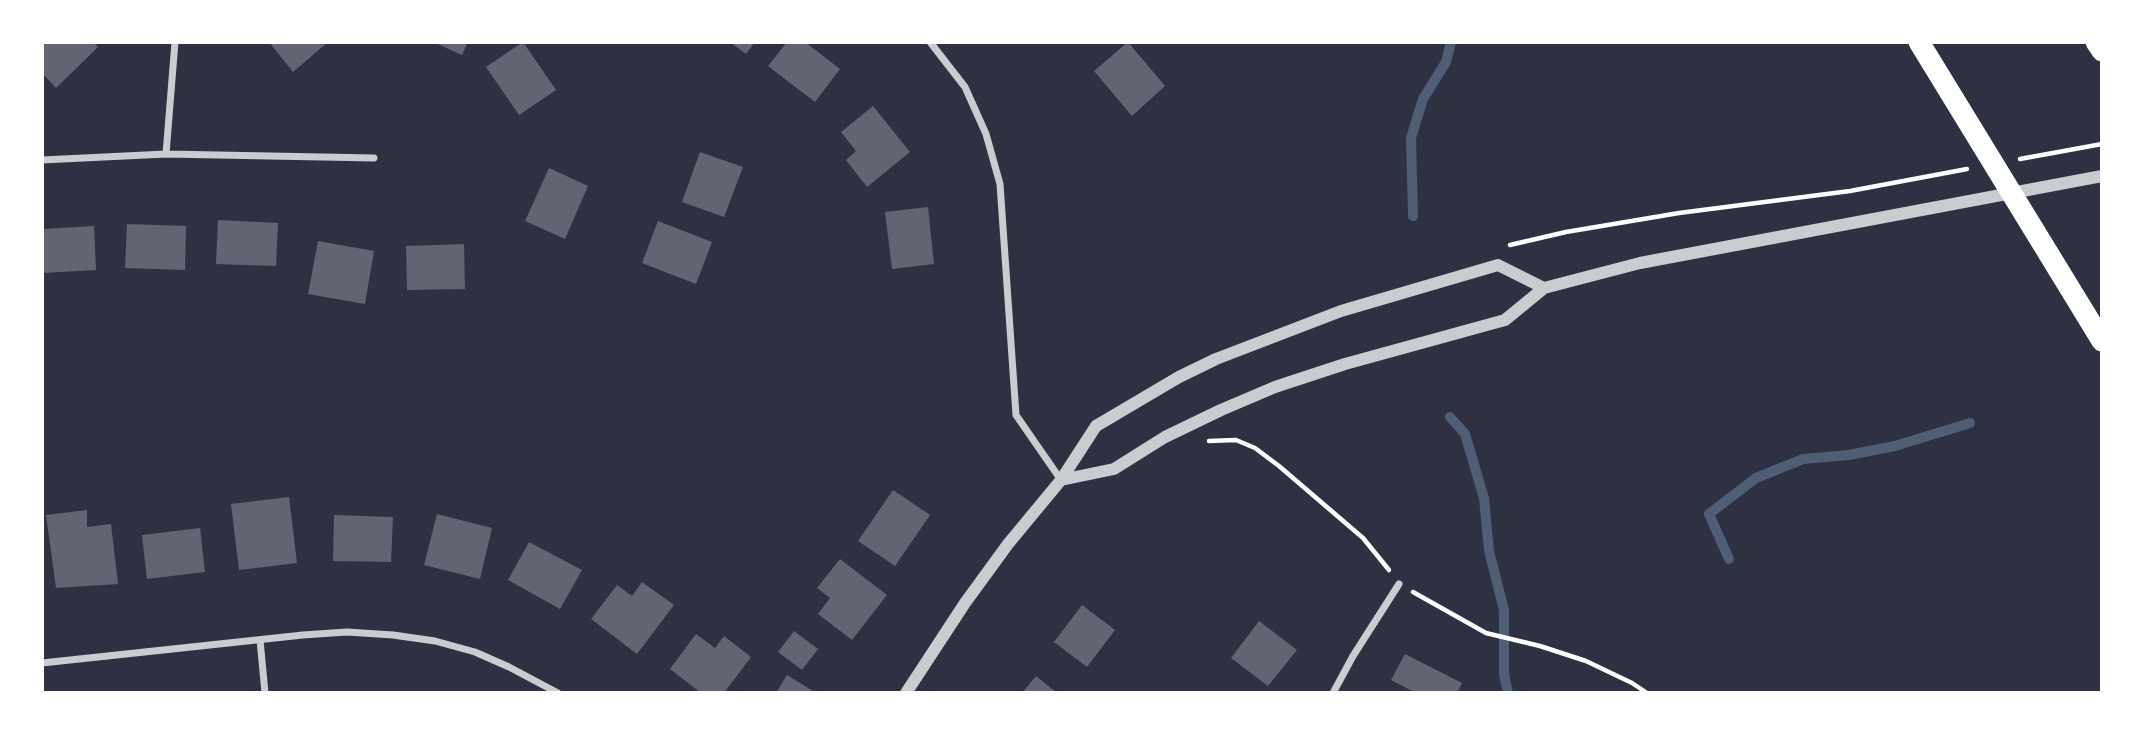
<!DOCTYPE html>
<style>
body{margin:0}
#map{position:relative;width:2144px;height:735px;overflow:hidden;background:#2d3142;font-family:Poppins,sans-serif}
canvas{display:block}
.frame{position:absolute;inset:0;border:44px solid #fff;pointer-events:none}
</style>
<div id="map">
<canvas width="2144" height="735"></canvas>
<div class="frame"></div>
</div>
<script>
const c = document.querySelector('canvas').getContext('2d');
c.lineJoin = 'round';
const shape = rows => new Path2D(rows.map(r => 'M' + r).join(''));
function stroke(path, color, width, dash) { c.strokeStyle = color; c.lineWidth = width; c.lineCap = dash ? 'butt' : 'round'; c.setLineDash(dash || []); c.stroke(path); }
function fill(path, color) { c.fillStyle = color; c.fill(path, 'evenodd'); }
stroke(shape([
 [1413,216,1411,138,1423,99,1446,62,1451,42],
 [1450,417,1465,434,1484,498,1489,551,1504,610,1504,674,1508,693],
 [1729,559,1709,514,1756,478,1803,459,1849,455,1895,446,1970,423]
]), '#4f5d75', 10);
fill(shape([
 [42,42,93,42,98,47,56,88,42,73],
 [269,42,326,42,327,43,293,72],
 [433,42,468,42,462,55],
 [523,42,556,90,519,115,486,67],
 [730,42,755,42,746,54],
 [787,42,805,42,840,69,815,102,768,66],
 [1128,42,1165,86,1132,116,1094,71],
 [873,106,910,152,867,187,846,160,856,151,841,132],
 [700,152,743,167,724,217,682,202],
 [549,168,588,186,565,239,525,221],
 [928,207,934,264,892,269,885,212],
 [218,220,278,223,276,266,216,264],
 [658,221,712,242,696,284,642,263],
 [127,224,186,226,185,270,125,268],
 [94,226,96,270,42,273,42,229],
 [318,241,374,251,365,304,308,294],
 [464,244,465,289,407,290,406,246],
 [893,490,930,515,895,566,858,541],
 [289,497,297,563,239,570,231,504],
 [87,510,87,527,111,524,118,584,56,588,46,515],
 [437,514,492,528,480,579,424,565],
 [334,515,393,517,391,562,333,561],
 [200,528,205,572,147,579,142,535],
 [529,542,582,570,560,609,508,580],
 [840,559,887,595,852,640,818,614,830,598,817,588],
 [642,582,674,605,637,654,591,619,617,585,632,596],
 [1082,605,1115,630,1087,667,1054,642],
 [1259,621,1297,650,1268,686,1231,658],
 [794,631,818,649,802,670,778,652],
 [696,634,715,648,724,636,751,657,724,693,701,693,670,669],
 [1405,654,1462,683,1457,693,1416,693,1391,680],
 [787,675,816,693,776,693],
 [1036,676,1057,693,1022,693]
]), '#626471');
stroke(shape([
 [2020,159,2102,144],
 [1510,245,1566,232,1679,213,1850,191,1967,169],
 [1209,441,1236,440,1255,448,1279,466,1363,538,1389,570],
 [1413,592,1486,633,1540,646,1586,661,1632,683,1647,693]
]), '#fff', 4.5);
stroke(shape([
 [930,42,965,87,986,134,1000,184,1016,415,1061,480],
 [166,154,175,42],
 [42,160,166,154,374,158],
 [260,640,265,693],
 [42,663,303,635,347,632,393,635,435,641,475,652,509,667,558,693],
 [1333,693,1353,656,1399,584]
]), '#caccd0', 7);
stroke(shape([
 [1061,480,1114,469,1165,437,1221,410,1275,387,1345,364,1505,320,1544,288,1640,263,2102,176],
 [906,693,965,603,1008,544,1061,480,1096,426,1179,377,1216,359,1341,311,1498,265,1544,288]
]), '#caccd0', 12);
stroke(shape([
 [1919,42,2102,341],
 [2096,42,2102,51]
]), '#fff', 21);
</script>
